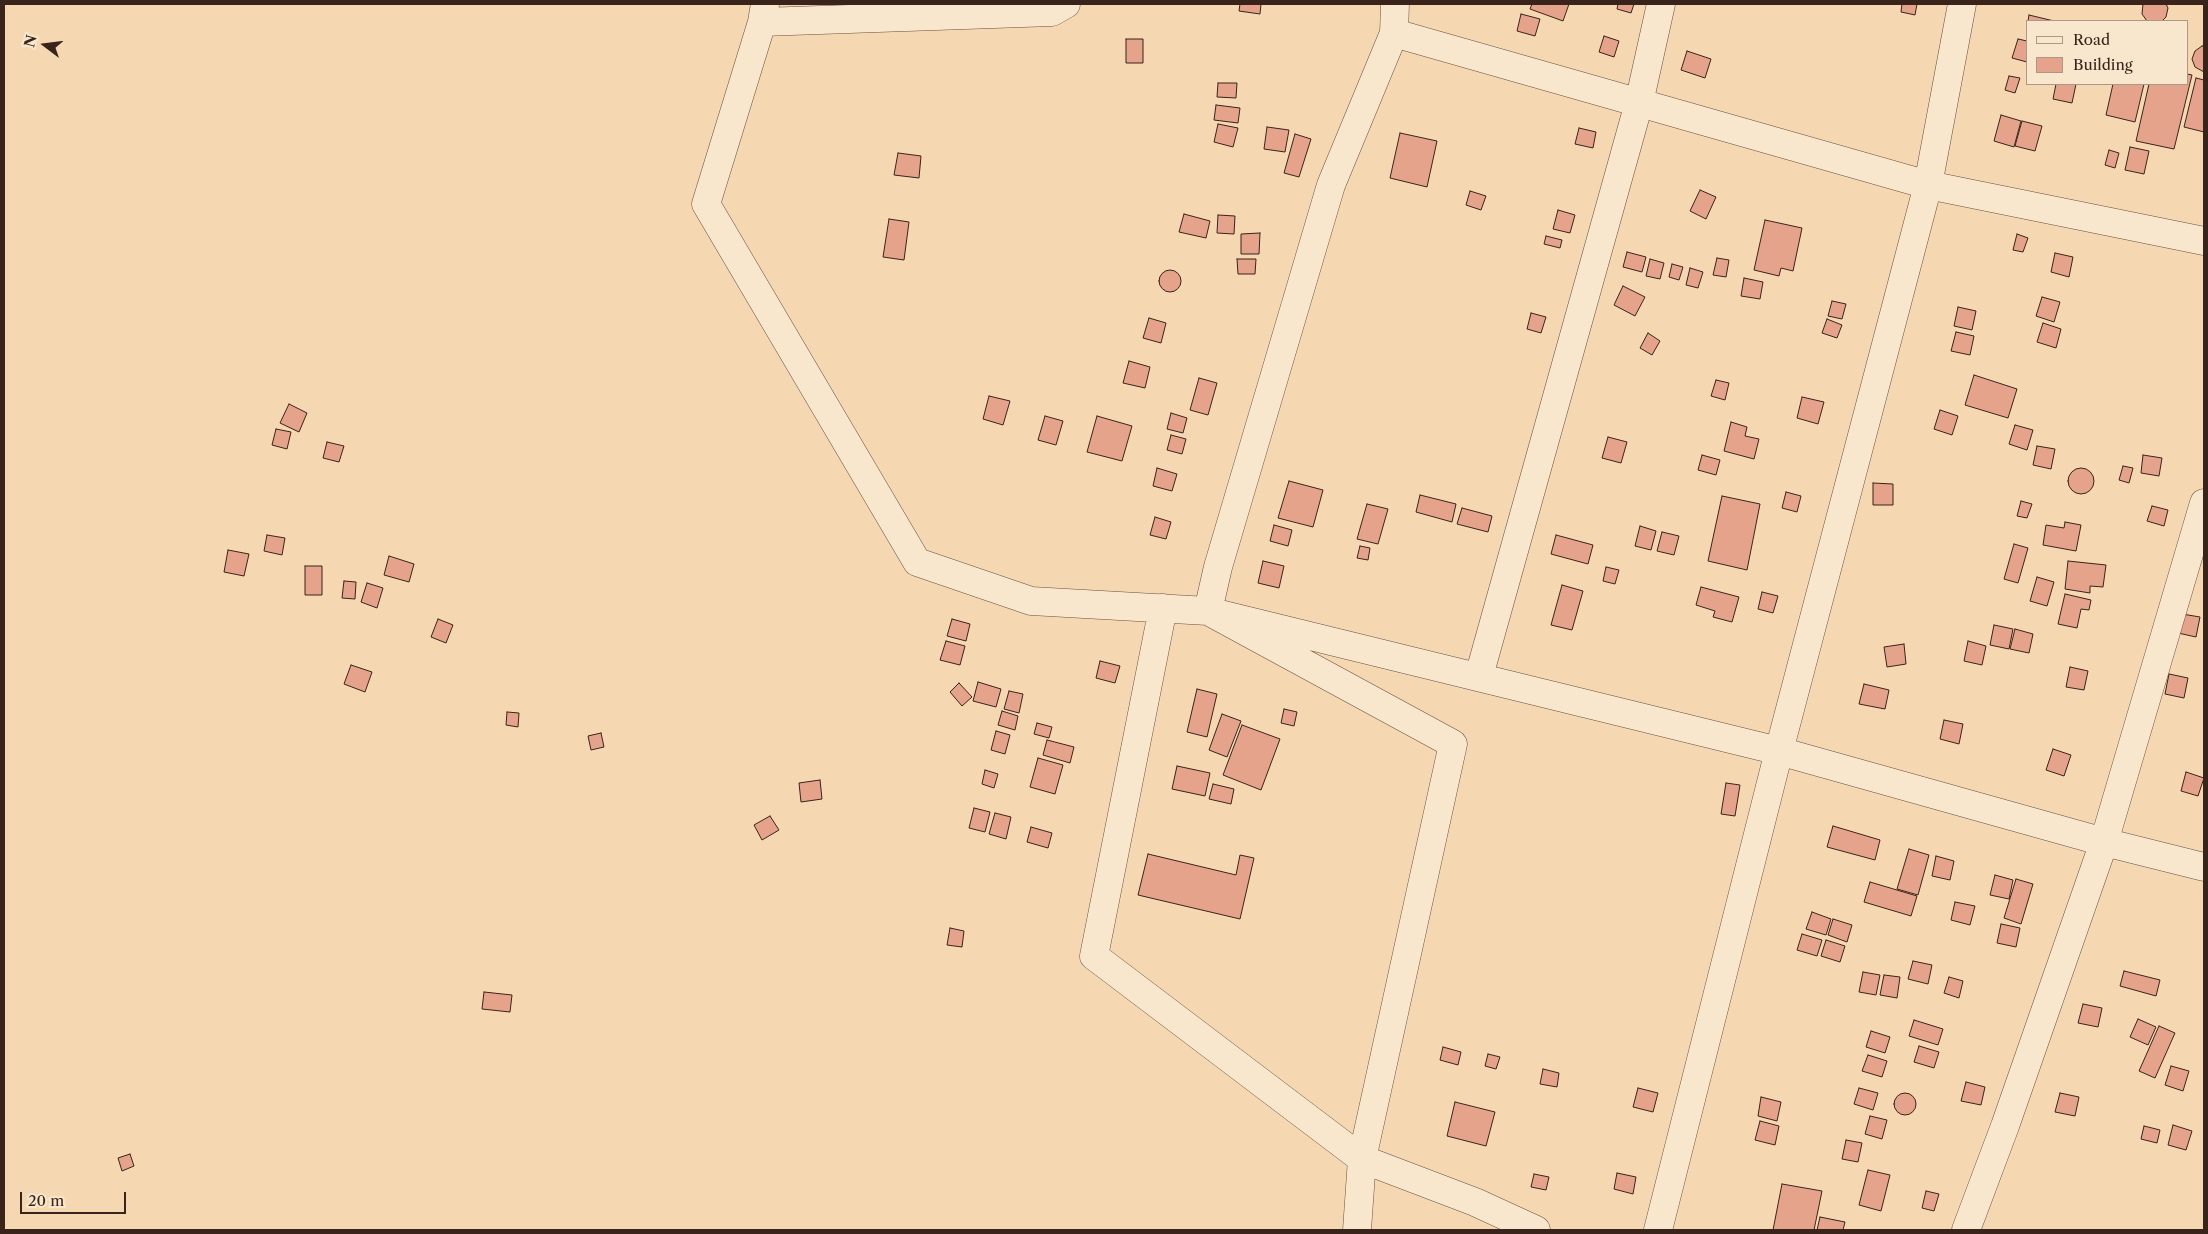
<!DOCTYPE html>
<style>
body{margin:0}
#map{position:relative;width:2208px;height:1234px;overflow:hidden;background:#f5d8b2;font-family:"Libre Caslon Text",serif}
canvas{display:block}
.frame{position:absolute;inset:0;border:5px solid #39231b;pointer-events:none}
.legend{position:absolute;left:2026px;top:20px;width:162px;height:65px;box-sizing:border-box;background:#f8e6cd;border:1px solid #ac9886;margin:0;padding:6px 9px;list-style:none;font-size:15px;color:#39231b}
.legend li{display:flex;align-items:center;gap:10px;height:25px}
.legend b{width:25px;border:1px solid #ac9886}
.north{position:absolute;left:20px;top:20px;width:50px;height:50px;-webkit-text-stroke:4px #f8e6cd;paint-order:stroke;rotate:285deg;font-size:14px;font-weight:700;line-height:20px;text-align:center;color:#39231b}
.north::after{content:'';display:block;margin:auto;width:18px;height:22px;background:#39231b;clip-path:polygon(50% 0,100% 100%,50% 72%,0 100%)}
.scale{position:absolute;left:20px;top:1192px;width:106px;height:22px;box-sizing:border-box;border:2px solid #39231b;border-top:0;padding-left:6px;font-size:15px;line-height:18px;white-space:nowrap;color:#39231b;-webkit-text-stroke:4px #f8e6cd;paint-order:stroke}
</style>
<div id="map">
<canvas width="2208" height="1234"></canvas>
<div class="frame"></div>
<ul class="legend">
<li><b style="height:6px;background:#f8e6cd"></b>Road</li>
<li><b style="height:14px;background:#e6a38c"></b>Building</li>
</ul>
<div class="north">N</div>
<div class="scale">20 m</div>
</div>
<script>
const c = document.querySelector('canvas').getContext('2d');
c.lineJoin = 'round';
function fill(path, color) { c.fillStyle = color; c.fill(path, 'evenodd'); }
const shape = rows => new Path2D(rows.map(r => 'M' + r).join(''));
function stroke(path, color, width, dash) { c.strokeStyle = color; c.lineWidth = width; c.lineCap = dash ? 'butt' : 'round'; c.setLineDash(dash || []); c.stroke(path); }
const building = shape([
 [1240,4,1261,4,1260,14,1239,11,1240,4],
 [1532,4,1569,4,1563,21,1530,9,1532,4],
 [1618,4,1634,4,1631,13,1617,9,1618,4],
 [1902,4,1917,4,1915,15,1901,12,1902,4],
 [2143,4,2166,4,2168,8,2166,17,2162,21,2147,21,2142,14,2143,4],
 [1521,14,1540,19,1535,36,1517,31,1521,14],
 [2029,15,2054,21,2028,21,2029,15],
 [1604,36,1619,41,1614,57,1599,52,1604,36],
 [1126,39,1143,39,1143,63,1126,63,1126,39],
 [2018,39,2027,41,2027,62,2012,58,2018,39],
 [2202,46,2204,46,2204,72,2195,67,2192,59,2195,51,2202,46],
 [1687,51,1711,59,1705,78,1681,70,1687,51],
 [2187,74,2192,75,2174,149,2136,141,2149,84,2187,84,2187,74],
 [2009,76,2020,78,2015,93,2005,90,2009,76],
 [2196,78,2204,80,2204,132,2184,127,2196,78],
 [1218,83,1237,83,1236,98,1217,97,1218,83],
 [2056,84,2076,84,2072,103,2053,99,2056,84],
 [2113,84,2144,84,2135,122,2106,115,2113,84],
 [1216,105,1240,108,1238,123,1214,120,1216,105],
 [2001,115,2021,121,2014,147,1994,141,2001,115],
 [2022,121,2042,126,2035,151,2015,146,2022,121],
 [1218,124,1238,128,1233,147,1214,142,1218,124],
 [1267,127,1289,130,1285,152,1264,149,1267,127],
 [1579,128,1596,132,1593,148,1575,144,1579,128],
 [1400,133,1437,141,1427,187,1390,178,1400,133],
 [1295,134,1311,139,1299,177,1284,173,1295,134],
 [2130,147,2149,151,2144,174,2125,170,2130,147],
 [2109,150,2119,153,2115,168,2105,165,2109,150],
 [898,153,921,156,919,178,894,175,898,153],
 [1700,190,1716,197,1706,219,1690,211,1700,190],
 [1470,191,1486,196,1481,210,1466,205,1470,191],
 [1558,210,1575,215,1570,233,1553,229,1558,210],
 [1184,214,1210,221,1206,238,1179,232,1184,214],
 [1218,215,1235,216,1234,234,1217,233,1218,215],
 [889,219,909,222,904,260,883,257,889,219],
 [1765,220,1802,228,1793,271,1781,268,1779,276,1754,270,1765,220],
 [1260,233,1259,254,1241,254,1241,234,1260,233],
 [2017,234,2028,238,2023,252,2013,250,2017,234],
 [1546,236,1562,240,1560,248,1544,244,1546,236],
 [1627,252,1646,257,1642,272,1623,267,1627,252],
 [2055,253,2073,257,2069,277,2051,272,2055,253],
 [1717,258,1729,260,1726,277,1713,275,1717,258],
 [1237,259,1256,259,1255,274,1238,274,1237,259],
 [1650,259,1664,263,1660,279,1646,276,1650,259],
 [1672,264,1683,267,1679,280,1669,277,1672,264],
 [1690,268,1703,272,1698,288,1686,285,1690,268],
 '1159 281a11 11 0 1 1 22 0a11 11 0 1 1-22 0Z',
 [1744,278,1763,282,1760,299,1741,296,1744,278],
 [1623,286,1645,297,1635,316,1614,305,1623,286],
 [2042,297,2060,302,2054,322,2036,316,2042,297],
 [1832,301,1846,304,1842,319,1828,316,1832,301],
 [1958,307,1976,311,1972,330,1954,326,1958,307],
 [1531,313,1546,317,1541,333,1527,329,1531,313],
 [1149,318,1166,323,1161,343,1143,338,1149,318],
 [1827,319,1842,325,1837,338,1822,333,1827,319],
 [2043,323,2061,329,2056,348,2037,342,2043,323],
 [1956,332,1974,336,1970,355,1951,351,1956,332],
 [1648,333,1660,341,1652,355,1640,348,1648,333],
 [1129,361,1150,367,1145,388,1123,383,1129,361],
 [1974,375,2017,389,2008,418,1965,405,1974,375],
 [1199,378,1217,383,1208,415,1190,410,1199,378],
 [1716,380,1729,383,1725,400,1711,396,1716,380],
 [989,396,1010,401,1003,425,983,419,989,396],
 [1802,397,1824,402,1818,424,1797,418,1802,397],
 [289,404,307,413,299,432,280,423,289,404],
 [1940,410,1958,416,1952,435,1934,429,1940,410],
 [1171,413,1187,418,1183,433,1167,429,1171,413],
 [1045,416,1063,421,1056,445,1038,440,1045,416],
 [1097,416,1132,426,1122,461,1087,452,1097,416],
 [1731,422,1747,427,1745,436,1759,439,1754,459,1724,451,1731,422],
 [2015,425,2033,430,2027,450,2009,444,2015,425],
 [276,429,291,432,287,449,272,445,276,429],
 [1171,435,1186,439,1182,454,1167,450,1171,435],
 [1608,437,1627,442,1621,463,1602,458,1608,437],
 [327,442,344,446,339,462,323,458,327,442],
 [2037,446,2055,449,2051,469,2033,465,2037,446],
 [1702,455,1720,460,1716,475,1698,470,1702,455],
 [2143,455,2162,458,2159,476,2141,473,2143,455],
 [2123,466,2133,468,2129,483,2119,480,2123,466],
 '2068 481a13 13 0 1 1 26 0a13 13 0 1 1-26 0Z',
 [1157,468,1177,474,1172,491,1153,486,1157,468],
 [1289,481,1323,490,1313,527,1278,518,1289,481],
 [1873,483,1893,484,1893,505,1873,505,1873,483],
 [1786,492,1801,496,1797,512,1782,508,1786,492],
 [1420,495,1456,504,1452,522,1416,512,1420,495],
 [1722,496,1760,504,1747,570,1708,561,1722,496],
 [2021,501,2032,504,2027,518,2017,516,2021,501],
 [1367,504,1388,509,1378,544,1357,539,1367,504],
 [2152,506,2168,510,2164,526,2147,521,2152,506],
 [1462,508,1492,516,1488,532,1457,524,1462,508],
 [1155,517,1171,522,1166,539,1150,535,1155,517],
 [2065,522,2081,525,2076,551,2043,545,2046,525,2064,528,2065,522],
 [1274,525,1292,530,1288,546,1270,541,1274,525],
 [1640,526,1656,531,1651,550,1635,546,1640,526],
 [1662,532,1679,536,1674,555,1657,551,1662,532],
 [267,535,285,538,282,555,264,551,267,535],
 [1556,535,1593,545,1588,564,1551,554,1556,535],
 [2014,544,2028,548,2018,583,2004,579,2014,544],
 [1360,546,1370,548,1368,560,1357,558,1360,546],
 [228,550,249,554,244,576,224,572,228,550],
 [389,556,414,564,409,582,384,575,389,556],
 [1263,561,1284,566,1279,588,1258,583,1263,561],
 [2068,561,2106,565,2103,587,2090,586,2090,593,2065,589,2068,561],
 [305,566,322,566,322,595,305,595,305,566],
 [1606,567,1619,570,1615,584,1603,581,1606,567],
 [2037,577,2054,582,2047,606,2030,601,2037,577],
 [344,581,356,582,355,599,342,598,344,581],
 [367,583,383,588,377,608,361,602,367,583],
 [1562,585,1583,591,1572,630,1551,625,1562,585],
 [1701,587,1739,597,1732,622,1713,617,1715,611,1696,605,1701,587],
 [1762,592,1778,596,1773,613,1758,609,1762,592],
 [2065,594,2091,600,2089,610,2081,609,2077,628,2058,624,2065,594],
 [2182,614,2200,617,2196,637,2178,633,2182,614],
 [438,619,453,625,446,643,431,637,438,619],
 [952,619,970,624,966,641,947,636,952,619],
 [1994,625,2013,629,2009,649,1990,645,1994,625],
 [2015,629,2033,634,2029,653,2010,649,2015,629],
 [946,641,965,646,960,665,940,660,946,641],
 [1968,641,1986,646,1982,665,1964,661,1968,641],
 [1904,644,1906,664,1887,667,1884,647,1904,644],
 [1100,661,1120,666,1115,683,1096,678,1100,661],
 [351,665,372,672,365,692,344,684,351,665],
 [2070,667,2088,671,2084,690,2066,687,2070,667],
 [2169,674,2188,678,2184,698,2165,694,2169,674],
 [978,682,1001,689,996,707,973,701,978,682],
 [959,683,972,697,962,706,950,692,959,683],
 [1864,684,1889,690,1885,709,1859,704,1864,684],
 [1197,689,1217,694,1207,737,1187,732,1197,689],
 [1009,691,1023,694,1019,713,1004,709,1009,691],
 [1284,709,1297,712,1294,726,1281,723,1284,709],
 [1002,711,1018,716,1015,730,998,725,1002,711],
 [507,712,519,713,518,727,506,725,507,712],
 [1222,714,1241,721,1227,757,1209,750,1222,714],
 [1944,720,1963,724,1959,744,1940,739,1944,720],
 [1037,723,1052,727,1049,738,1034,734,1037,723],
 [1242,725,1280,739,1261,790,1223,775,1242,725],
 [996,731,1010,735,1005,754,991,750,996,731],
 [601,733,604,747,591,750,588,736,601,733],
 [1047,740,1074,747,1070,763,1043,755,1047,740],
 [2053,749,2071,755,2064,776,2046,770,2053,749],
 [1038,758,1063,765,1055,794,1030,787,1038,758],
 [1177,766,1210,773,1205,796,1172,789,1177,766],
 [985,770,998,774,994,788,982,784,985,770],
 [2186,772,2204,778,2198,796,2181,791,2186,772],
 [820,780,822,799,801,802,799,783,820,780],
 [1726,783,1740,785,1735,816,1721,814,1726,783],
 [1213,784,1234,789,1231,804,1209,799,1213,784],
 [974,808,990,812,985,832,969,828,974,808],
 [995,813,1011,817,1006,839,989,834,995,813],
 [770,816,779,830,762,840,754,825,770,816],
 [1833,826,1880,840,1875,860,1827,847,1833,826],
 [1031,827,1052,833,1048,848,1027,842,1031,827],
 [1909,849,1929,855,1918,895,1897,889,1909,849],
 [1148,854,1236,875,1240,855,1254,858,1240,919,1138,895,1148,854],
 [1936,856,1954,861,1950,880,1932,876,1936,856],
 [1995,875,2013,880,2009,899,1990,895,1995,875],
 [2016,879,2033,884,2021,924,2004,918,2016,879],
 [1870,882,1917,896,1911,916,1864,902,1870,882],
 [1955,902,1975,906,1970,925,1951,920,1955,902],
 [1812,912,1831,919,1826,935,1806,929,1812,912],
 [1833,919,1852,925,1847,942,1828,935,1833,919],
 [2001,924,2020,928,2016,947,1997,943,2001,924],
 [950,928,964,931,962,947,947,945,950,928],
 [1802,934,1822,940,1817,956,1797,950,1802,934],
 [1826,940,1845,946,1840,962,1821,956,1826,940],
 [1913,961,1932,965,1928,984,1908,979,1913,961],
 [2124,971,2160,980,2156,996,2120,986,2124,971],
 [1863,972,1880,975,1876,995,1859,992,1863,972],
 [1884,975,1900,977,1897,998,1880,995,1884,975],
 [1949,977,1963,981,1959,998,1944,993,1949,977],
 [484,992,512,995,510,1012,482,1009,484,992],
 [2083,1004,2102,1008,2098,1027,2078,1023,2083,1004],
 [2138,1019,2156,1027,2148,1045,2130,1037,2138,1019],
 [1914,1020,1943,1029,1938,1045,1909,1036,1914,1020],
 [2159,1026,2175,1033,2155,1078,2139,1071,2159,1026],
 [1871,1031,1890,1037,1885,1053,1866,1047,1871,1031],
 [1919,1046,1939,1052,1934,1068,1914,1062,1919,1046],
 [1443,1047,1461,1052,1458,1065,1440,1060,1443,1047],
 [1488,1054,1500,1057,1496,1069,1485,1066,1488,1054],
 [1868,1055,1887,1061,1882,1077,1862,1071,1868,1055],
 [2171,1066,2189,1071,2183,1091,2165,1085,2171,1066],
 [1543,1069,1559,1073,1557,1087,1540,1084,1543,1069],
 [1966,1082,1985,1087,1981,1105,1961,1101,1966,1082],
 [1638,1088,1658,1093,1653,1112,1633,1107,1638,1088],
 [1859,1088,1878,1093,1873,1110,1854,1104,1859,1088],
 '1894 1104a11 11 0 1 1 22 0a11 11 0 1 1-22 0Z',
 [2060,1093,2079,1097,2075,1116,2055,1112,2060,1093],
 [1761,1097,1781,1102,1777,1121,1758,1116,1761,1097],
 [1455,1102,1495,1112,1486,1146,1447,1136,1455,1102],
 [1870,1116,1887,1120,1882,1139,1865,1134,1870,1116],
 [1760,1121,1779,1126,1775,1145,1755,1140,1760,1121],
 [2173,1125,2192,1131,2186,1150,2168,1145,2173,1125],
 [2144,1126,2160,1130,2157,1143,2141,1139,2144,1126],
 [1846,1140,1862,1143,1858,1162,1842,1159,1846,1140],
 [130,1154,134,1166,122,1171,118,1158,130,1154],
 [1868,1170,1890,1175,1881,1211,1859,1205,1868,1170],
 [1617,1173,1636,1177,1633,1194,1614,1189,1617,1173],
 [1534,1174,1549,1177,1546,1190,1531,1187,1534,1174],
 [1782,1184,1822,1191,1814,1230,1773,1230,1782,1184],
 [1926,1191,1939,1194,1934,1211,1922,1208,1926,1191],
 [1820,1217,1845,1222,1843,1230,1817,1230,1820,1217]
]);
fill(building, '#e6a38c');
stroke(building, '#39231b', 1);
const minor = shape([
 [765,4,762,22,706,204,917,562,1031,601,1208,611,1779,751,2104,842,2204,867],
 [762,22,1052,12,1066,4],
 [1394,33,1928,185,2204,241],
 [1163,608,1094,956,1362,1159,1475,1202,1536,1230],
 [1479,676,1639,103,1661,4],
 [1357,1230,1362,1159,1453,744,1208,611,1218,567,1331,185,1394,33,1395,4],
 [1658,1230,1779,751,1928,185,1962,4],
 [1966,1230,2005,1126,2104,842,2204,503]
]);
stroke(minor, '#685041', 29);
stroke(minor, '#f8e6cd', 28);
</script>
